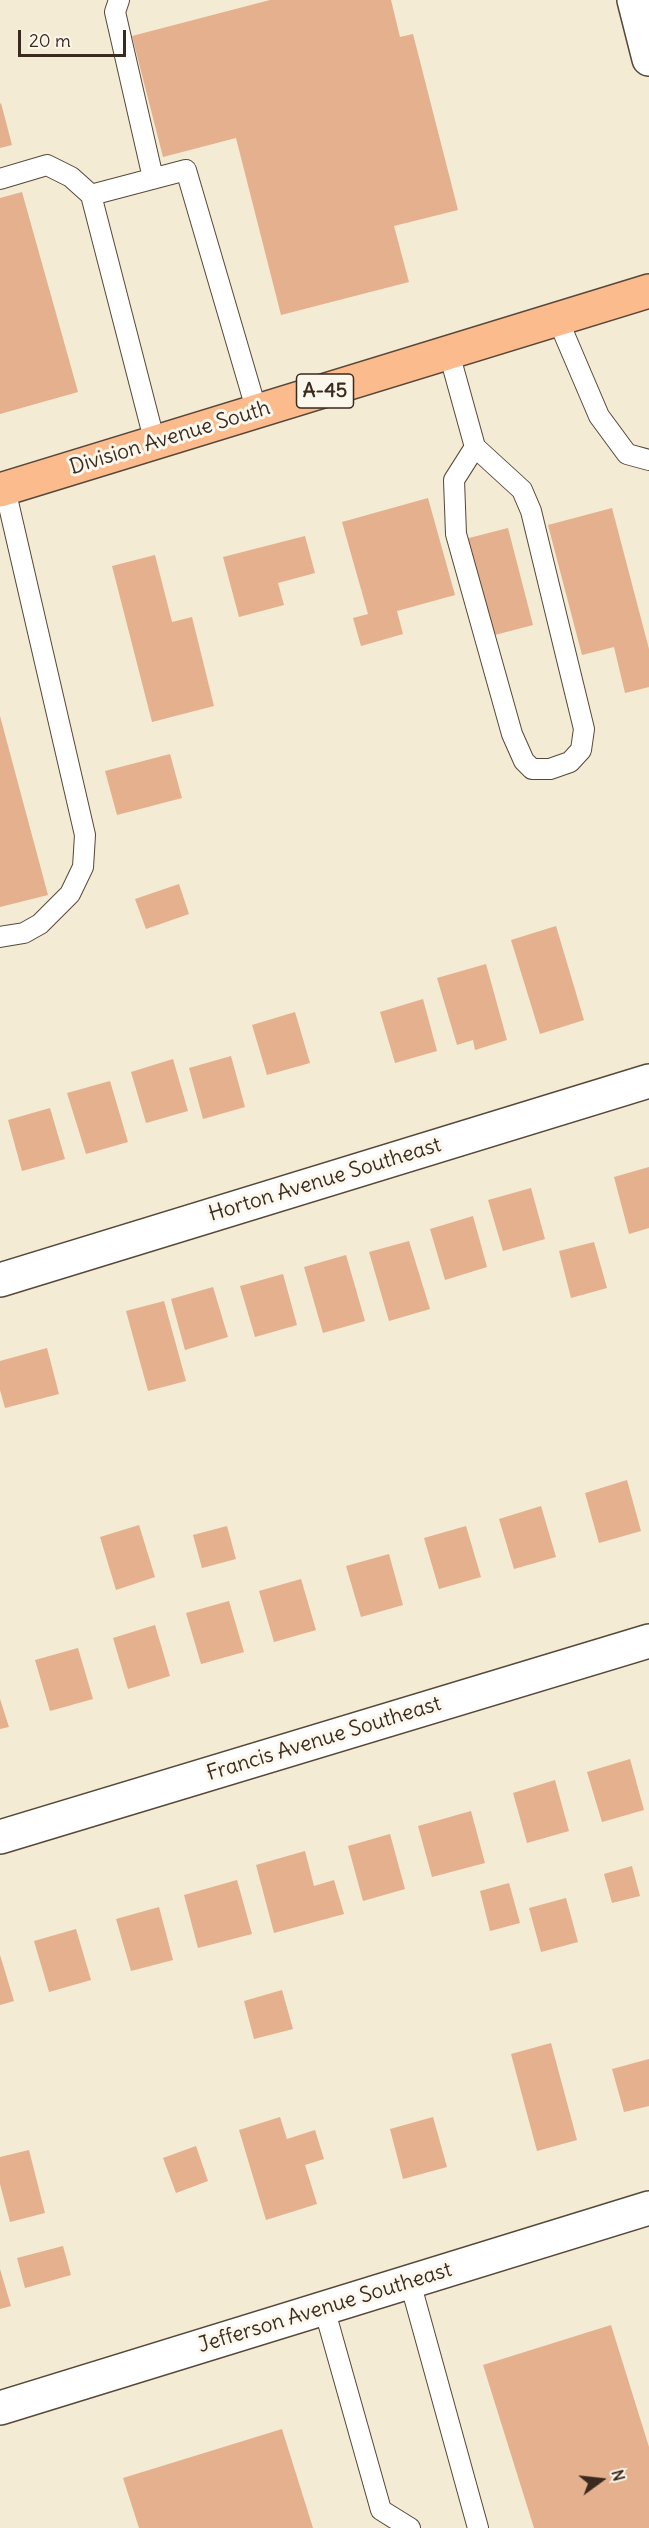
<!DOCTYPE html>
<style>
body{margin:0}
#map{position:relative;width:649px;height:2528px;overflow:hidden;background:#f3ebd3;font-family:Delius,sans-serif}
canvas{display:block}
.north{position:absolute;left:571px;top:2450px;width:60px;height:60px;-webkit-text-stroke:4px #fbf7ec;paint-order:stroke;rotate:75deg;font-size:16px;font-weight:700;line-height:24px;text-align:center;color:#3b2a1e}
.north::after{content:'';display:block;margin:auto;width:21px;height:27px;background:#3b2a1e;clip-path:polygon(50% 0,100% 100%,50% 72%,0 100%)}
.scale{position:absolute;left:18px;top:30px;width:108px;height:27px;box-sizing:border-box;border:3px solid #3b2a1e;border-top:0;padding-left:8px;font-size:18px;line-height:21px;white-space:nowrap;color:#3b2a1e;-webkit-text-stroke:4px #fbf7ec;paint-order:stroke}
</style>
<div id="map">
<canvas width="649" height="2528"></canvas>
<div class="north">N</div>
<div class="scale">20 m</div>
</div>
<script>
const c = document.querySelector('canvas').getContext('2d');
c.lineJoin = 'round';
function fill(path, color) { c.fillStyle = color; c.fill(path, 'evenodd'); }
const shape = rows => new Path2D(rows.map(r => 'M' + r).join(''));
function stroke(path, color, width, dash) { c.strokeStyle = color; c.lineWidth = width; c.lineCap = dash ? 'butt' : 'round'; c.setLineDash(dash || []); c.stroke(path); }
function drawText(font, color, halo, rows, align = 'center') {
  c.font = font + ' Delius,sans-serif'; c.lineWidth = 6; c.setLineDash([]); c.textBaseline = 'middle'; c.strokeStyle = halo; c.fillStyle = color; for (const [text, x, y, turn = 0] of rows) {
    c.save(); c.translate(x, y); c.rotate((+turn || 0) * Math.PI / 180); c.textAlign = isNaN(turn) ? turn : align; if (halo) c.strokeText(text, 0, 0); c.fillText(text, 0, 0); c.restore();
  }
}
fill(shape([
 [270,0,391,0,400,37,413,34,458,210,394,226,409,282,281,315,236,138,163,157,132,36],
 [1,103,12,145,0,148,0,104],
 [22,192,78,392,0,414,0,198],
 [428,498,455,595,397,611,403,634,361,646,353,618,368,614,342,522],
 [612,508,649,649,649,687,625,693,614,647,582,655,548,525],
 [508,528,533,625,491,636,465,539],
 [305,536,315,573,278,583,284,605,239,617,223,557],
 [155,555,172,622,192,617,214,706,152,722,112,566],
 [0,716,48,895,0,907],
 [170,754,182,798,117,815,105,771],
 [179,884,189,914,146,929,135,899],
 [556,926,584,1020,540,1034,511,940],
 [486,964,507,1040,475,1050,473,1040,457,1045,437,978],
 [423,999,437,1051,395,1063,380,1012],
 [295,1012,310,1063,267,1075,252,1025],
 [231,1056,245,1107,203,1119,189,1068],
 [173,1059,188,1111,146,1123,131,1072],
 [110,1081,128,1142,86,1154,67,1093],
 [50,1108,65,1159,22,1171,8,1120],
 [649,1167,649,1228,629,1234,614,1177],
 [531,1188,545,1239,503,1251,488,1200],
 [473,1216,487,1267,445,1280,430,1229],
 [409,1241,430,1309,389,1321,369,1252],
 [594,1242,607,1288,571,1298,559,1251],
 [346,1255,365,1321,323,1333,304,1267],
 [283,1274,297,1325,255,1337,240,1286],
 [213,1287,228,1337,185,1350,171,1299],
 [164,1301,186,1381,148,1391,126,1311],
 [47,1348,59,1394,5,1408,0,1390,0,1361],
 [627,1480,641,1531,599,1543,585,1493],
 [541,1506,556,1557,514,1569,499,1519],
 [139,1525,155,1577,116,1590,100,1537],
 [227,1526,236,1559,202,1568,193,1535],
 [466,1526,481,1577,439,1589,424,1538],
 [389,1554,403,1605,361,1617,346,1566],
 [301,1579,316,1630,274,1642,259,1591],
 [229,1601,244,1652,201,1664,186,1613],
 [155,1625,170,1676,128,1689,113,1638],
 [78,1648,93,1699,50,1711,35,1660],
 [0,1699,9,1727,0,1729],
 [630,1759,644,1810,602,1822,587,1772],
 [555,1780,569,1831,527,1843,513,1793],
 [471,1811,485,1863,432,1877,418,1826],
 [390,1834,405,1889,363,1901,348,1846],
 [305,1851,314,1886,334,1880,344,1914,274,1933,256,1865],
 [632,1866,640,1896,612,1903,604,1874],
 [237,1880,252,1934,198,1948,184,1895],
 [509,1883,520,1923,490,1931,480,1891],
 [566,1898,578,1942,541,1952,529,1908],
 [159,1907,173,1960,131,1971,116,1919],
 [76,1929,91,1980,49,1992,34,1941],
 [0,1955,14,2001,0,2005],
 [282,1990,293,2029,254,2039,244,2001],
 [551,2043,577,2140,537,2151,511,2054],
 [649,2059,649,2106,624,2112,612,2069],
 [280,2117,287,2139,315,2130,324,2159,305,2165,317,2204,266,2220,239,2130],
 [433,2117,447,2167,403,2179,390,2129],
 [196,2146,208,2181,176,2193,163,2158],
 [29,2150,45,2213,10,2222,0,2184,0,2157],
 [63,2246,71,2275,25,2288,17,2258],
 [0,2269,11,2306,0,2309],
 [611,2325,649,2447,649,2528,534,2528,483,2365],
 [282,2429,313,2528,139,2528,123,2478]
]), '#e4b08d');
const service = shape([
 [119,0,115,12,153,178],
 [0,179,47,165,71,177,91,195],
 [558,320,599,416,627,454,649,460],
 [449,353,475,447,522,490,531,511,564,647,584,729,581,750,570,762,550,769,532,769,524,761,512,734,456,534,454,480,475,447],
 [155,443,91,195,186,170,257,412],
 [0,937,24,933,40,924,70,894,83,867,85,835,5,489],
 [410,2282,478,2528],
 [324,2308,381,2510,410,2528]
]);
const minor = shape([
 [634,0,649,59],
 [0,1280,649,1081],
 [0,1837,649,1641],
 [0,2408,649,2208]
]);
const primary = shape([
 [0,490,649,291]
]);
stroke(service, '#574739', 22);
stroke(minor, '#574739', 36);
stroke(primary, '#574739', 36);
stroke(service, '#fff', 20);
stroke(minor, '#fff', 33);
stroke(primary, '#fbbb8c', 33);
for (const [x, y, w] of [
 [325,391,57]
]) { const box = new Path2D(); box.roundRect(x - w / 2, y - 17, w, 34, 4.5); c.fillStyle = '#fbf7ec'; c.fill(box); stroke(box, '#3b2a1e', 1.5); }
drawText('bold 20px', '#3b2a1e', null, [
 ["A-45",325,391]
]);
drawText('21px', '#3b2a1e', '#fbf7ec', [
 ["Division Avenue South",170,438,-17],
 ["Horton Avenue Southeast",325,1180,-17],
 ["Francis Avenue Southeast",324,1739,-17],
 ["Jefferson Avenue Southeast",325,2308,-17]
]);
</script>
